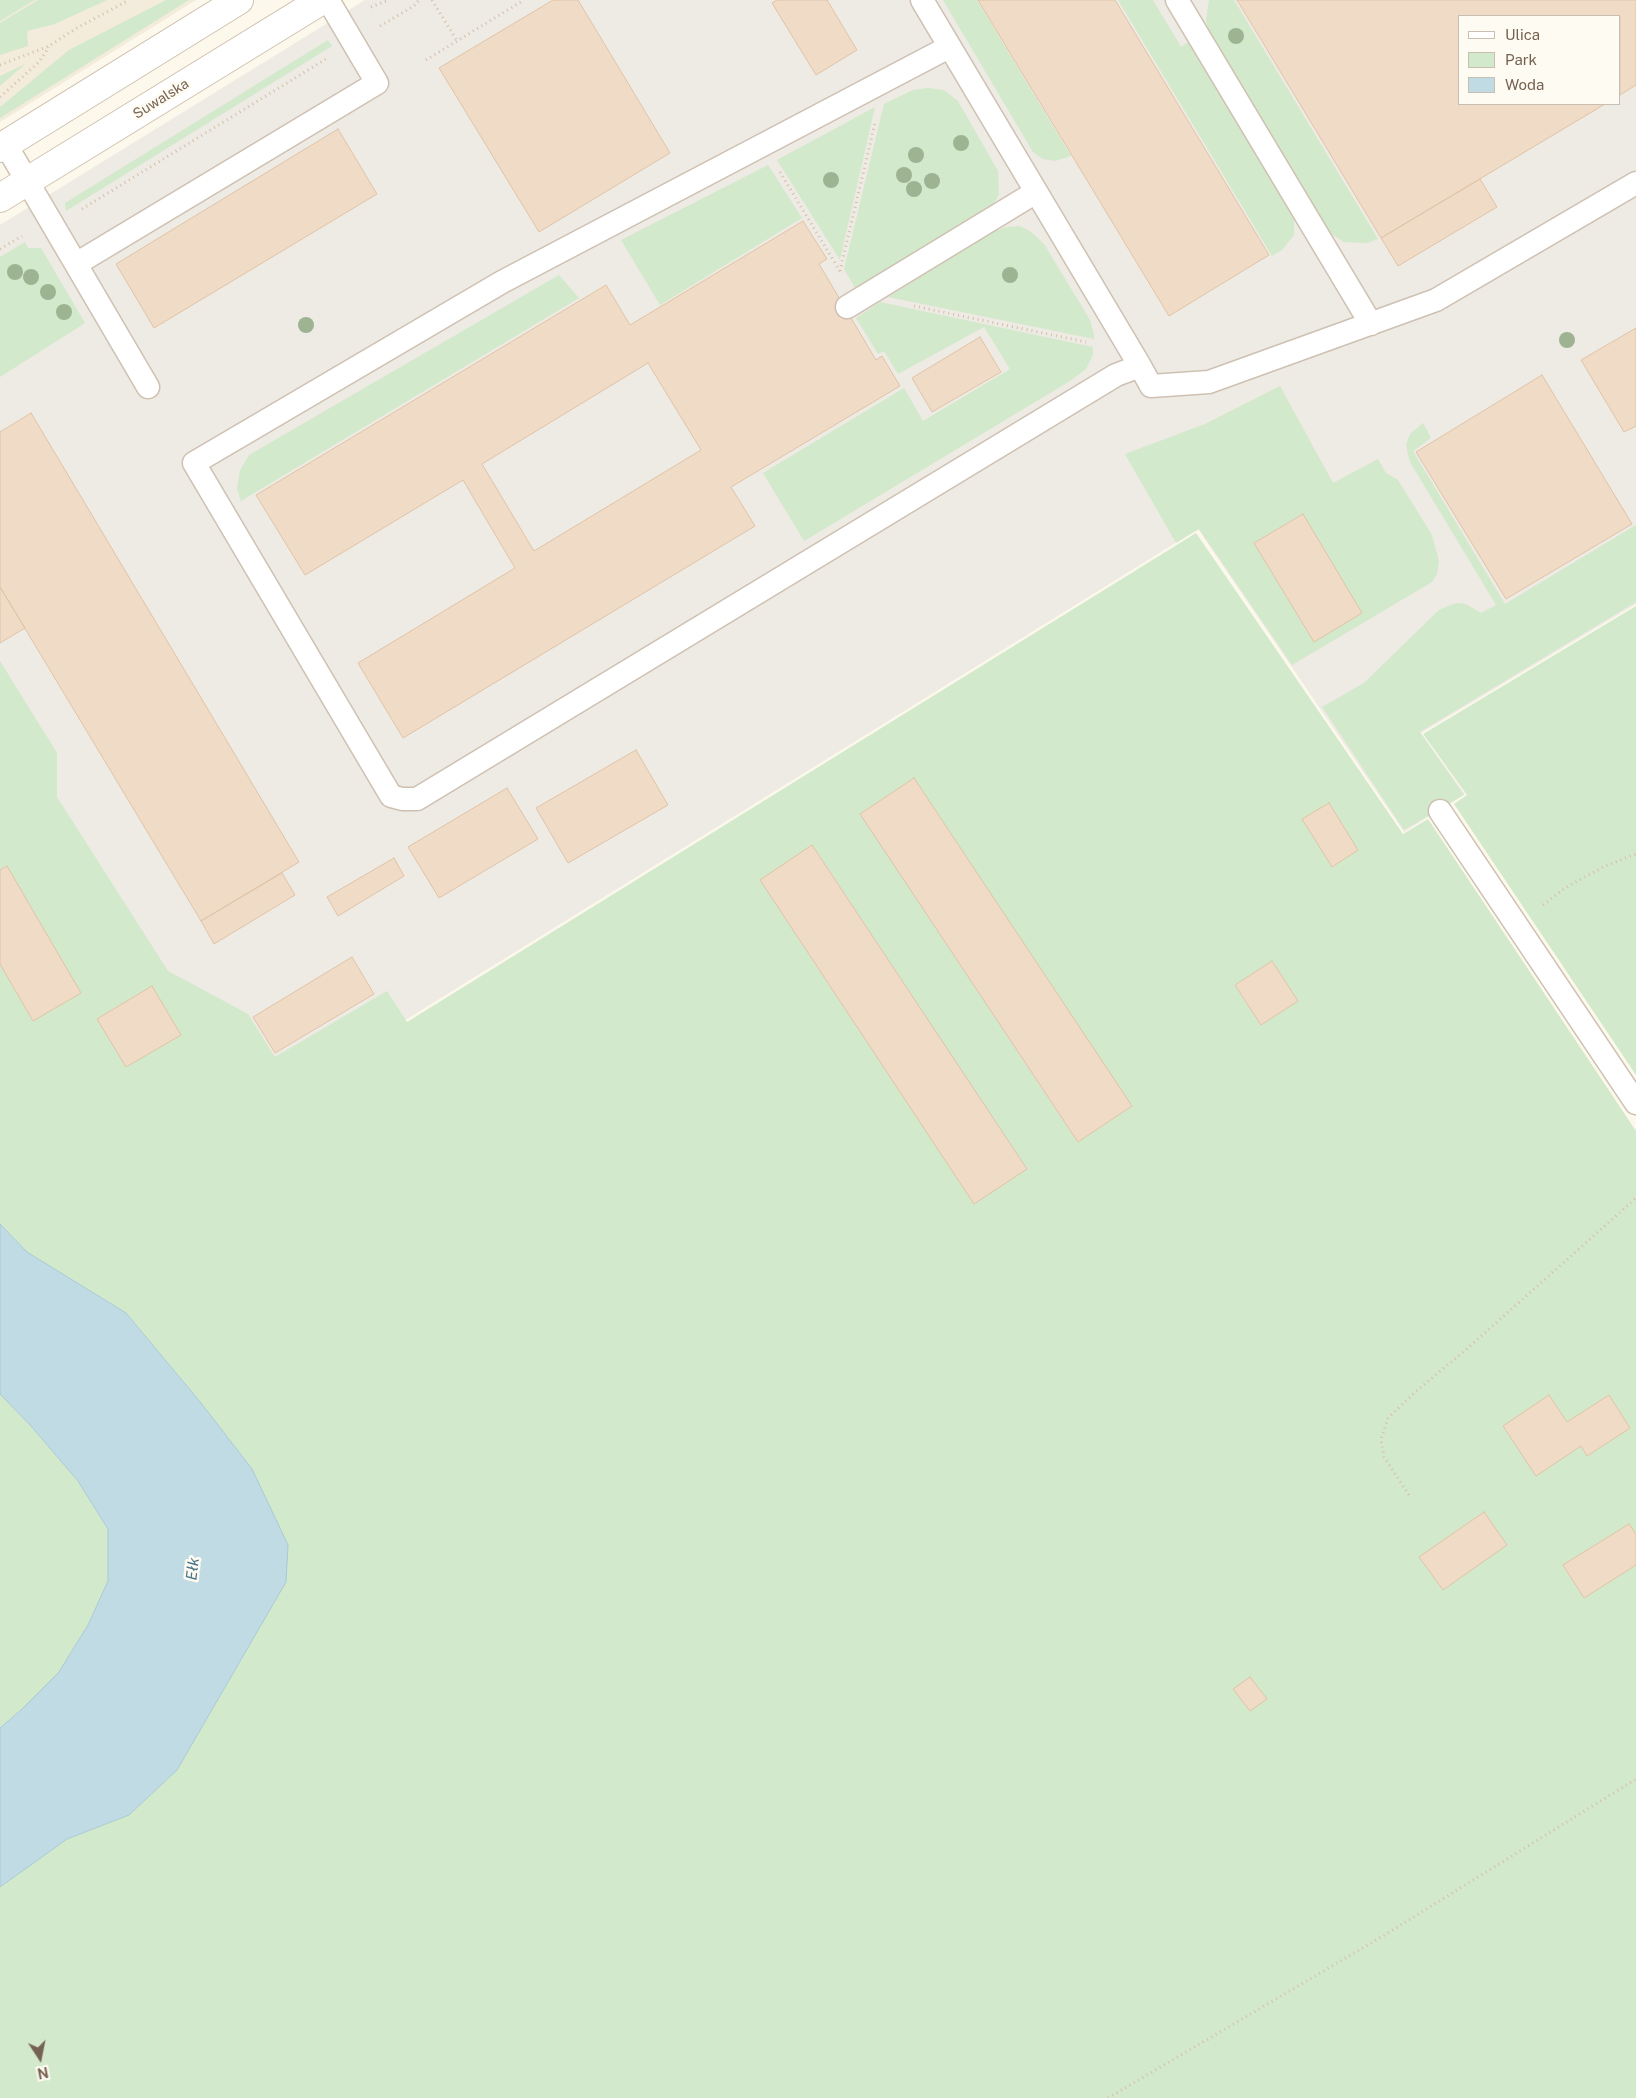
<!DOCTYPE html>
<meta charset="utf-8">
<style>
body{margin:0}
#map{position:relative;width:1636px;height:2098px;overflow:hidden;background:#fcf8ec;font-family:"Public Sans",sans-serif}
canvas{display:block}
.legend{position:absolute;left:1458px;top:15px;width:162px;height:90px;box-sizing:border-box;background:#fefbf3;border:1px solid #c8beb2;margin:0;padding:6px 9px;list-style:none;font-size:15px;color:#766250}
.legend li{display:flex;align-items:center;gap:10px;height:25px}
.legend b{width:25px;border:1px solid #c8beb2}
.north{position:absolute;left:15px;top:2033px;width:50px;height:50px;-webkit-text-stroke:4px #fefbf3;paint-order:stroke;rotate:169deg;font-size:14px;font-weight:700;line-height:20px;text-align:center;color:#766250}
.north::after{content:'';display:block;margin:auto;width:18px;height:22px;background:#766250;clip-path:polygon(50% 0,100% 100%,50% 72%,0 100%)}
</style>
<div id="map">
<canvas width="1636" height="2098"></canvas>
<ul class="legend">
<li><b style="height:6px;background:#fff"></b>Ulica</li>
<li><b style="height:14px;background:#d3e9cb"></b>Park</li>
<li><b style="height:14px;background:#c1dbe5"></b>Woda</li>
</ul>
<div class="north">N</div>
</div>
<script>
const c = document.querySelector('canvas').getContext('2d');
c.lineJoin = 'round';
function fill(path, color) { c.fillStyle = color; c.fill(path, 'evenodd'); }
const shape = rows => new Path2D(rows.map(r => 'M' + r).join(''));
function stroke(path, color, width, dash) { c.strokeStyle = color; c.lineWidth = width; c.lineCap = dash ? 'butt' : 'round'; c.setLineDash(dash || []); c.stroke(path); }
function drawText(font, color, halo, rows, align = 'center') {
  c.font = font + ' "Public Sans",sans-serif'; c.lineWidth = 5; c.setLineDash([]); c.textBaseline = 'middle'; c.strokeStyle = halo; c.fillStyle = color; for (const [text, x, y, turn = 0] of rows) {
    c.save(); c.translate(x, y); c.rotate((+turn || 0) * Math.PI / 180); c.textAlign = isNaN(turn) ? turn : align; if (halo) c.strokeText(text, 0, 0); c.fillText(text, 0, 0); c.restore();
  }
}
fill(shape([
 [0,0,196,0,0,122]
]), '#f3ebdb');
fill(shape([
 [365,0,1636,0,1636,604,1421,733,1465,794,1404,832,1198,529,181,1159,0,1022,0,225],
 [1460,16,1620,16,1620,104,1460,104]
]), '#eeeae4');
fill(shape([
 [0,0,35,0,0,21],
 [38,0,107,0,55,24,27,31,28,46,0,55,0,23],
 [166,0,189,0,0,118,0,107,69,50],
 [943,0,977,0,1071,156,1055,161,1043,159,1033,152],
 [1118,0,1153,0,1181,47,1188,42,1294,218,1294,235,1282,250,1272,256],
 [1209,0,1234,0,1378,239,1367,243,1344,242,1330,233,1208,29,1206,20],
 [328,40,332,46,66,211,65,203],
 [25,64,0,86,0,76],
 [928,88,944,90,958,101,998,171,999,195,991,208,855,288,844,269,884,104,913,90],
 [875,107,840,260,777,160],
 [768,165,802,218,660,305,621,240],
 [1006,227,1019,226,1030,231,1044,244,1090,320,1094,335,1094,339,888,297,995,231],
 [25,242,28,248,41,248,85,323,0,377,0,257],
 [559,275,579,298,241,501,237,488,240,470,249,455],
 [880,302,1093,347,1093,355,1086,369,1070,381,804,541,763,473,904,388,923,421,1010,369,984,327,898,374,884,351,878,354,856,318],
 [1280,386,1333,483,1378,459,1386,473,1398,480,1432,535,1439,561,1437,574,1432,582,1292,665,1199,529,1176,543,1125,454,1205,424],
 [1423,423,1431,438,1413,451,1505,604,1636,525,1636,602,1420,732,1464,795,1404,830,1322,707,1364,683,1439,610,1456,603,1466,604,1481,613,1496,605,1410,462,1406,445,1410,434],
 [1196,533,1403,834,1428,819,1636,1131,1636,2098,0,2098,0,1887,67,1839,129,1815,177,1770,286,1582,252,1469,201,1403,126,1313,27,1252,0,1224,0,661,57,753,57,797,168,971,248,1014,275,1057,387,991,407,1022],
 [1636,606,1636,1075,1454,804,1467,795,1423,734],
 [0,1394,31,1426,78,1481,108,1529,108,1581,88,1625,59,1672,21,1710,0,1728]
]), '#d3e9cb');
const water = shape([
 [0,1224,27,1252,126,1313,201,1403,252,1469,288,1545,286,1582,177,1770,129,1815,67,1839,0,1887,0,1728,21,1710,59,1672,88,1625,108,1581,108,1529,78,1481,31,1426,0,1394,0,1224]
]);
fill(water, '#c1dbe5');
stroke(water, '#a8c9d6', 1);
const building = shape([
 [553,0,578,0,670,153,539,232,439,68,553,0],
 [777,0,827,0,857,50,816,75,772,3,777,0],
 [978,0,1115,0,1269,255,1169,316,978,0],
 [1237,0,1636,0,1636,85,1620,95,1620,16,1460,16,1460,104,1605,104,1381,238,1237,0],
 [338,129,377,194,154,328,116,264,338,129],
 [1480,179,1497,207,1398,266,1381,238,1480,179],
 [803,221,827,259,819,264,876,360,882,356,900,386,731,487,755,526,403,738,358,663,515,568,463,480,305,575,256,495,606,285,630,325,803,221],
 [648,363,701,450,534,551,482,464,648,363],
 [1636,328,1636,426,1624,432,1581,360,1636,328],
 [980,337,1001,372,932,412,912,378,980,337],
 [1542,375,1632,524,1506,599,1416,452,1542,375],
 [31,413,299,862,201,921,0,587,0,432,31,413],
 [1303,514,1362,613,1314,642,1254,543,1303,514],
 [0,587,25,628,0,643,0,587],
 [636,750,668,805,568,863,536,808,636,750],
 [914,778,1132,1106,1078,1142,860,814,914,778],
 [507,788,538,839,439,898,408,847,507,788],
 [1329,803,1358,850,1332,867,1302,819,1329,803],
 [812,845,1027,1169,974,1204,760,880,812,845],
 [394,858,404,876,338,916,327,897,394,858],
 [7,866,81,993,33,1021,0,964,0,870,7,866],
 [282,873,295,895,214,944,201,921,282,873],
 [352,957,374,994,275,1053,253,1017,352,957],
 [1272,961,1298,1001,1261,1025,1235,985,1272,961],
 [152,986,181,1035,126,1067,97,1019,152,986],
 [1549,1395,1567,1422,1609,1395,1630,1428,1587,1456,1581,1446,1536,1476,1503,1426,1549,1395],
 [1484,1512,1507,1545,1443,1590,1419,1557,1484,1512],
 [1629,1524,1636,1534,1636,1565,1584,1598,1563,1565,1629,1524],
 [1250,1677,1267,1699,1250,1711,1233,1689,1250,1677]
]);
fill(building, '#efdbc6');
stroke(building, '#e1c4a7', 1);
const lane = shape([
 [922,0,1140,366],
 [1177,0,1371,324],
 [949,47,502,282,194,463,391,796,402,799,417,799,1116,375,1140,366,1151,386,1209,382,1436,300,1636,183],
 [6,145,148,387],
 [76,264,377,83,328,0],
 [847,307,1036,192],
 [1440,811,1636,1103]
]);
const secondary = shape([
 [0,148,239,0],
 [0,198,322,0]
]);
stroke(lane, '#cec1b2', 25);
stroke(secondary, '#d0c2b0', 30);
stroke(shape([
 [432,0,457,41],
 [371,7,389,0],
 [380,26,414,6,419,0],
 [426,60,524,0],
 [0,65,49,46,77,28,129,0],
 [0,97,39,62,49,47],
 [780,172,841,273],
 [82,209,326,59],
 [0,249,22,236],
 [840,271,875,123],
 [914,306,1086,342],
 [1543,905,1565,888,1605,866,1636,854],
 [1409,1495,1384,1457,1381,1439,1388,1418,1413,1394,1469,1347,1636,1198],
 [1108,2098,1383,1936,1636,1779]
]), '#d5bfa8', 3, [1, 4]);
stroke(lane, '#fff', 22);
stroke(secondary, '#fff', 28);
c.fillStyle = '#9eb392';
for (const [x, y] of [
 [1236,36],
 [961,143],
 [916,155],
 [904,175],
 [831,180],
 [932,181],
 [914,189],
 [15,272],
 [1010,275],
 [31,277],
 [48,292],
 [64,312],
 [306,325],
 [1567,340]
]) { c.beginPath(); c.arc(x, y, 8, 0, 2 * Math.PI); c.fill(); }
drawText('14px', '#766250', '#fefbf3', [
 ["Suwalska",161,99,-32]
]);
drawText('italic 15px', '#4b7587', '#fefbf3', [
 ["Ełk",193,1569,-83]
]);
</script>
